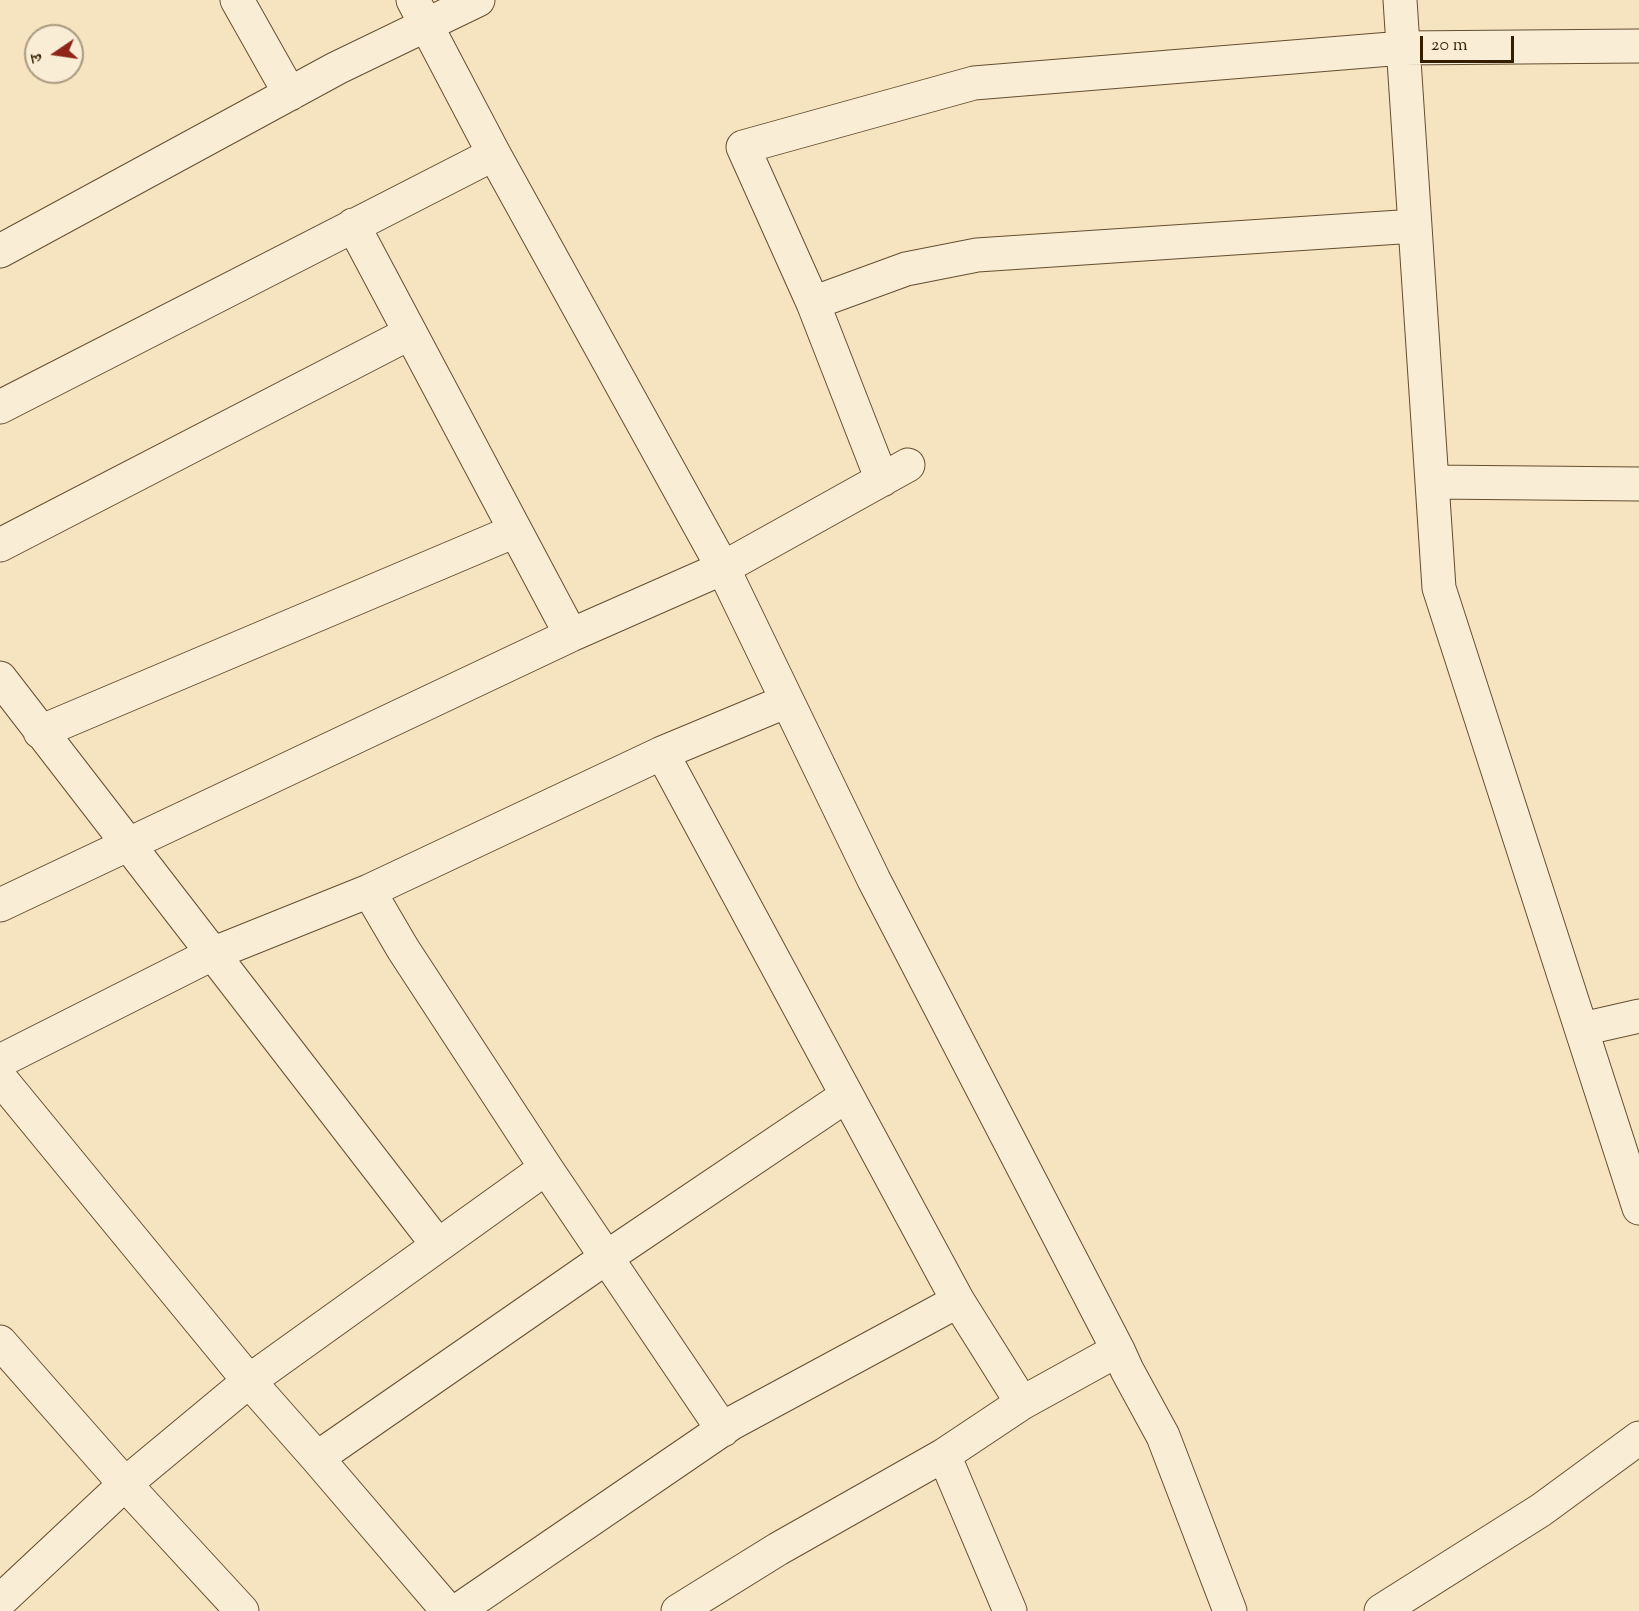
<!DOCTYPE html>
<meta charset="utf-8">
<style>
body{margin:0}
#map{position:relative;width:1639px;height:1611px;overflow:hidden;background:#f6e3c0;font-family:"Sorts Mill Goudy","Noto Serif Devanagari",serif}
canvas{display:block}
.north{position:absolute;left:24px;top:24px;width:60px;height:60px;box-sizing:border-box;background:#f9edd6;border:2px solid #aa9a80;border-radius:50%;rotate:257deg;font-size:16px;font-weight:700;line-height:24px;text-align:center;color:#331e00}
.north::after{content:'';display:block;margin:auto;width:21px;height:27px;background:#8f2418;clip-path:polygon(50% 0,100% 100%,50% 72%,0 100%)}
.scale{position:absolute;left:1420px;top:36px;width:94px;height:27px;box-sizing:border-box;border:3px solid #331e00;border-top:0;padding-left:8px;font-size:18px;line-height:21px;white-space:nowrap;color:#331e00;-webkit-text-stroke:4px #f9edd6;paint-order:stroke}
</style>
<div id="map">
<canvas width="1639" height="1611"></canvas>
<div class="north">उ</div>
<div class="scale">20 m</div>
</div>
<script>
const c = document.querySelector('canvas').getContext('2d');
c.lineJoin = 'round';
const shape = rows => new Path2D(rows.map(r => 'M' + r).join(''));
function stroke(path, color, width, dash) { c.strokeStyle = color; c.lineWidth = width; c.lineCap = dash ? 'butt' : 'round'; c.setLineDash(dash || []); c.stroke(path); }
const minor = shape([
 [237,0,290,94],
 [1400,0,1439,588,1639,1208],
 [353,225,571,635],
 [0,251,337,68,478,0],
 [813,303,906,269,977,255,1415,226],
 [0,407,494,154],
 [908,465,723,568,874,880,1118,1350,1127,1370,1163,1436,1230,1611],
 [882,480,813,303,743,147,974,83,1403,48,1639,46],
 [1432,482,1639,484],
 [0,545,410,333],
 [0,678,437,1244],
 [40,732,515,531],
 [662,753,958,1301,1022,1403],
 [369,891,403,949,546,1168,723,1430],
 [0,905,571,635,723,568,494,154,413,0],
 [1582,1029,1639,1016],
 [0,1061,212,954,369,891,662,753,787,701],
 [0,1078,249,1381,317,1458,448,1611],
 [0,1342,125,1484,242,1611],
 [944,1455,1010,1611],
 [317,1458,607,1257,846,1096],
 [0,1601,125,1484,249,1381,546,1168],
 [457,1611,732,1423,958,1301],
 [678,1611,778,1549,944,1455,1022,1403,1118,1350],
 [1381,1611,1541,1510,1639,1438]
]);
stroke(minor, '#644f30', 35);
stroke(minor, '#f9edd6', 33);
</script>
